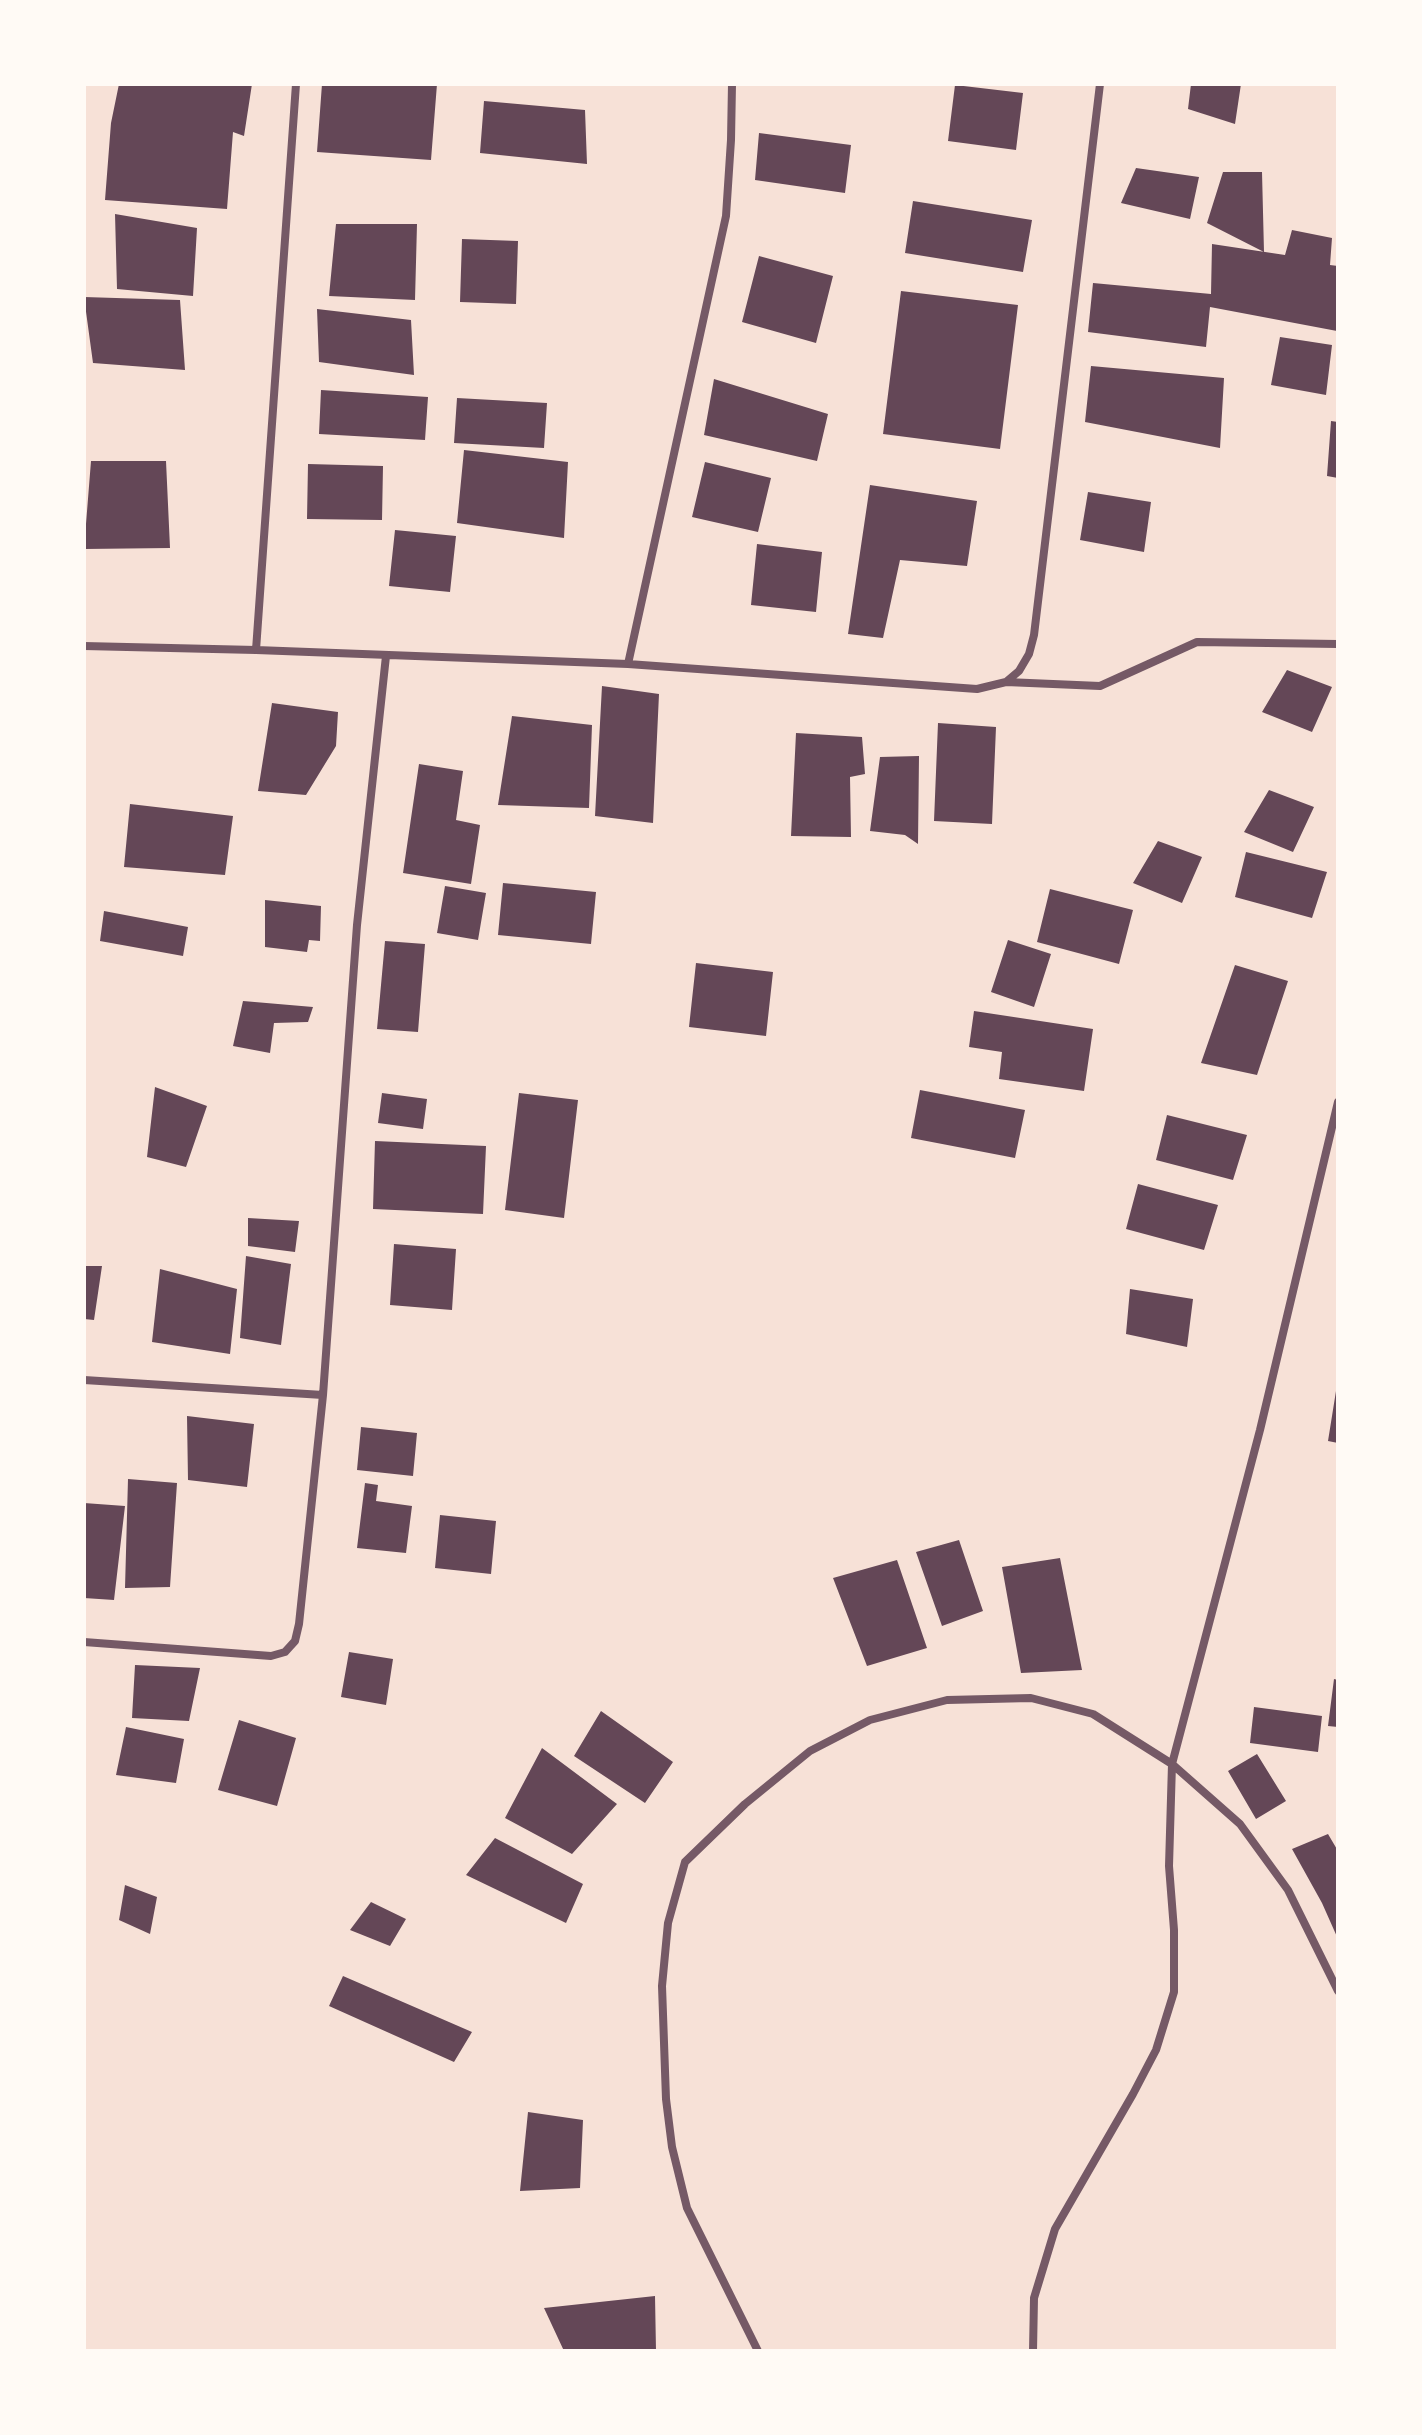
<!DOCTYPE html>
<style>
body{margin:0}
#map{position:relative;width:1422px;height:2435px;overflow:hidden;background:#f7e1d7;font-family:"Public Sans",sans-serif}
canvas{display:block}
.frame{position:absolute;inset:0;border:86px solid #fffaf5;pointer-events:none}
</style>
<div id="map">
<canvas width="1422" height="2435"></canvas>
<div class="frame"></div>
</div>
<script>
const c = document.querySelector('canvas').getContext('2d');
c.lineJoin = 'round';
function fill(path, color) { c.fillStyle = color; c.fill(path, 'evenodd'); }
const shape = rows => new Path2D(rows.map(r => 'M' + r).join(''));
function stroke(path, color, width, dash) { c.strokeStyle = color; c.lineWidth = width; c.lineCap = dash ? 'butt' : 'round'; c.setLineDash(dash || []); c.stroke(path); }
fill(shape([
 [119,84,252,84,244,136,233,132,227,209,105,200,111,123],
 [322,84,437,84,431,160,317,152],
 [1191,84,1241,84,1235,124,1188,109],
 [955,85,1023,93,1016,150,948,141],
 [484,101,585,110,587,164,480,153],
 [759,133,851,145,845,193,755,180],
 [1136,168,1199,177,1190,219,1121,203],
 [1223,172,1262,172,1264,252,1207,223],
 [913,201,1032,220,1023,272,905,253],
 [115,214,197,228,193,296,117,289],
 [336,224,417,224,415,300,329,296],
 [1292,230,1332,238,1330,265,1338,266,1337,331,1210,307,1206,347,1088,332,1093,283,1211,294,1212,244,1285,255],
 [462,239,518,241,516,304,460,302],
 [759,256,833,276,816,343,742,322],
 [901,291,1018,305,1000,449,883,434],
 [84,297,180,300,185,370,93,363],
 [317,309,411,320,414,375,319,362],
 [1280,337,1332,345,1326,395,1271,385],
 [1091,366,1224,378,1220,448,1085,422],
 [714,379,828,414,817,461,704,435],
 [321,390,428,397,425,440,319,434],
 [457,398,547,403,544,448,454,443],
 [1331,421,1338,422,1338,478,1327,476],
 [464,450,568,462,564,538,457,523],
 [91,461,166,461,170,548,84,549],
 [705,462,771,478,758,532,692,517],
 [308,464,383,466,382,520,307,519],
 [870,485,977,501,967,566,900,560,883,638,848,634],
 [1088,492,1151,502,1144,552,1080,540],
 [395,530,456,536,450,592,389,586],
 [757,544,822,552,816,612,751,605],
 [1287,670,1332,687,1312,732,1262,712],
 [602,686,659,694,653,823,595,816],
 [272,703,338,712,336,746,306,795,258,791],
 [512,716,592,725,589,808,498,805],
 [938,723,996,727,992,824,934,821],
 [796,733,862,737,865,774,850,777,851,837,791,836],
 [919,756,918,844,905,835,870,831,880,757],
 [419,764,463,771,456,820,480,825,471,884,403,873],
 [1269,790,1314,807,1293,852,1244,832],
 [130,804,233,816,225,875,124,867],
 [1158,841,1202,857,1182,903,1133,883],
 [1246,852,1327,872,1312,918,1235,897],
 [503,883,596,892,591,944,498,935],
 [445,886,486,893,478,940,437,933],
 [1050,889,1133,910,1119,964,1037,942],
 [265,900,321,906,320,941,309,940,307,952,265,947],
 [104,911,188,927,183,956,100,941],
 [1008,940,1051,954,1034,1007,991,992],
 [385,941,425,944,418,1032,377,1029],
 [696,963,773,972,766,1036,689,1027],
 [1235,965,1288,981,1257,1075,1201,1063],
 [243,1001,313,1007,308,1022,274,1023,270,1053,233,1046],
 [974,1011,1093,1029,1084,1091,999,1079,1002,1052,969,1047],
 [155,1087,207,1106,186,1167,147,1157],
 [920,1090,1025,1110,1015,1158,911,1138],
 [382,1093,427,1099,423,1129,378,1123],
 [519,1093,578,1100,564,1218,505,1210],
 [1167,1115,1247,1135,1233,1180,1156,1160],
 [375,1141,486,1146,483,1214,373,1209],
 [1138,1184,1218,1205,1204,1250,1126,1229],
 [248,1218,299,1221,295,1252,248,1246],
 [394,1244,456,1249,452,1310,390,1305],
 [246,1256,291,1264,281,1345,240,1338],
 [84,1266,102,1266,94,1320,84,1319],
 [160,1269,237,1289,230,1354,152,1342],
 [1130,1289,1193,1299,1187,1347,1126,1334],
 [1336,1391,1338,1391,1338,1443,1328,1441],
 [187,1416,254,1424,247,1487,188,1480],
 [361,1427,417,1433,413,1476,357,1470],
 [128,1479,177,1483,170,1587,125,1588],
 [365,1483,378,1485,376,1501,412,1506,406,1553,357,1548],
 [84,1503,125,1506,114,1600,84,1598],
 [440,1515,496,1521,491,1574,435,1568],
 [959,1540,983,1611,942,1626,916,1552],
 [1060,1558,1082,1670,1021,1673,1002,1567],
 [897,1560,927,1648,867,1666,833,1578],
 [349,1652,393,1659,386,1705,341,1697],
 [135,1665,200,1668,189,1721,132,1718],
 [1334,1679,1338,1680,1338,1727,1328,1726],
 [1254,1707,1322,1716,1318,1752,1250,1743],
 [601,1711,673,1762,645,1803,574,1756],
 [239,1720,296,1738,277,1806,218,1790],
 [126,1727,184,1739,176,1783,116,1775],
 [542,1748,617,1804,572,1854,505,1818],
 [1257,1754,1286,1801,1256,1819,1228,1771],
 [1328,1834,1338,1851,1338,1939,1322,1903,1292,1849],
 [495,1838,583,1884,566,1923,466,1875],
 [125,1885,157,1897,150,1934,119,1920],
 [371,1902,406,1919,390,1946,350,1930],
 [343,1976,472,2032,454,2062,329,2006],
 [528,2112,583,2120,580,2188,520,2191],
 [655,2296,656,2351,564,2351,544,2308]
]), '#644757');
stroke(shape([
 [84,646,256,650,628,664,977,689,1006,682,1100,686,1197,642,1338,644],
 [256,650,296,84],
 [628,664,726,216,731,140,732,84],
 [1006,682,1019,671,1029,654,1034,635,1100,84],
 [84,1380,323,1395],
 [84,1642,271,1656,285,1652,295,1641,299,1624,323,1395,357,925,386,656],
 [758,2351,687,2208,672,2147,666,2099,662,1986,668,1923,685,1862,745,1804,810,1751,870,1720,947,1700,1031,1698,1093,1714,1172,1764,1240,1824,1288,1890,1338,1991],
 [1033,2351,1034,2298,1055,2229,1133,2094,1156,2050,1174,1992,1174,1930,1169,1866,1172,1764,1260,1430,1338,1102]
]), '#755966', 8);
</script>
